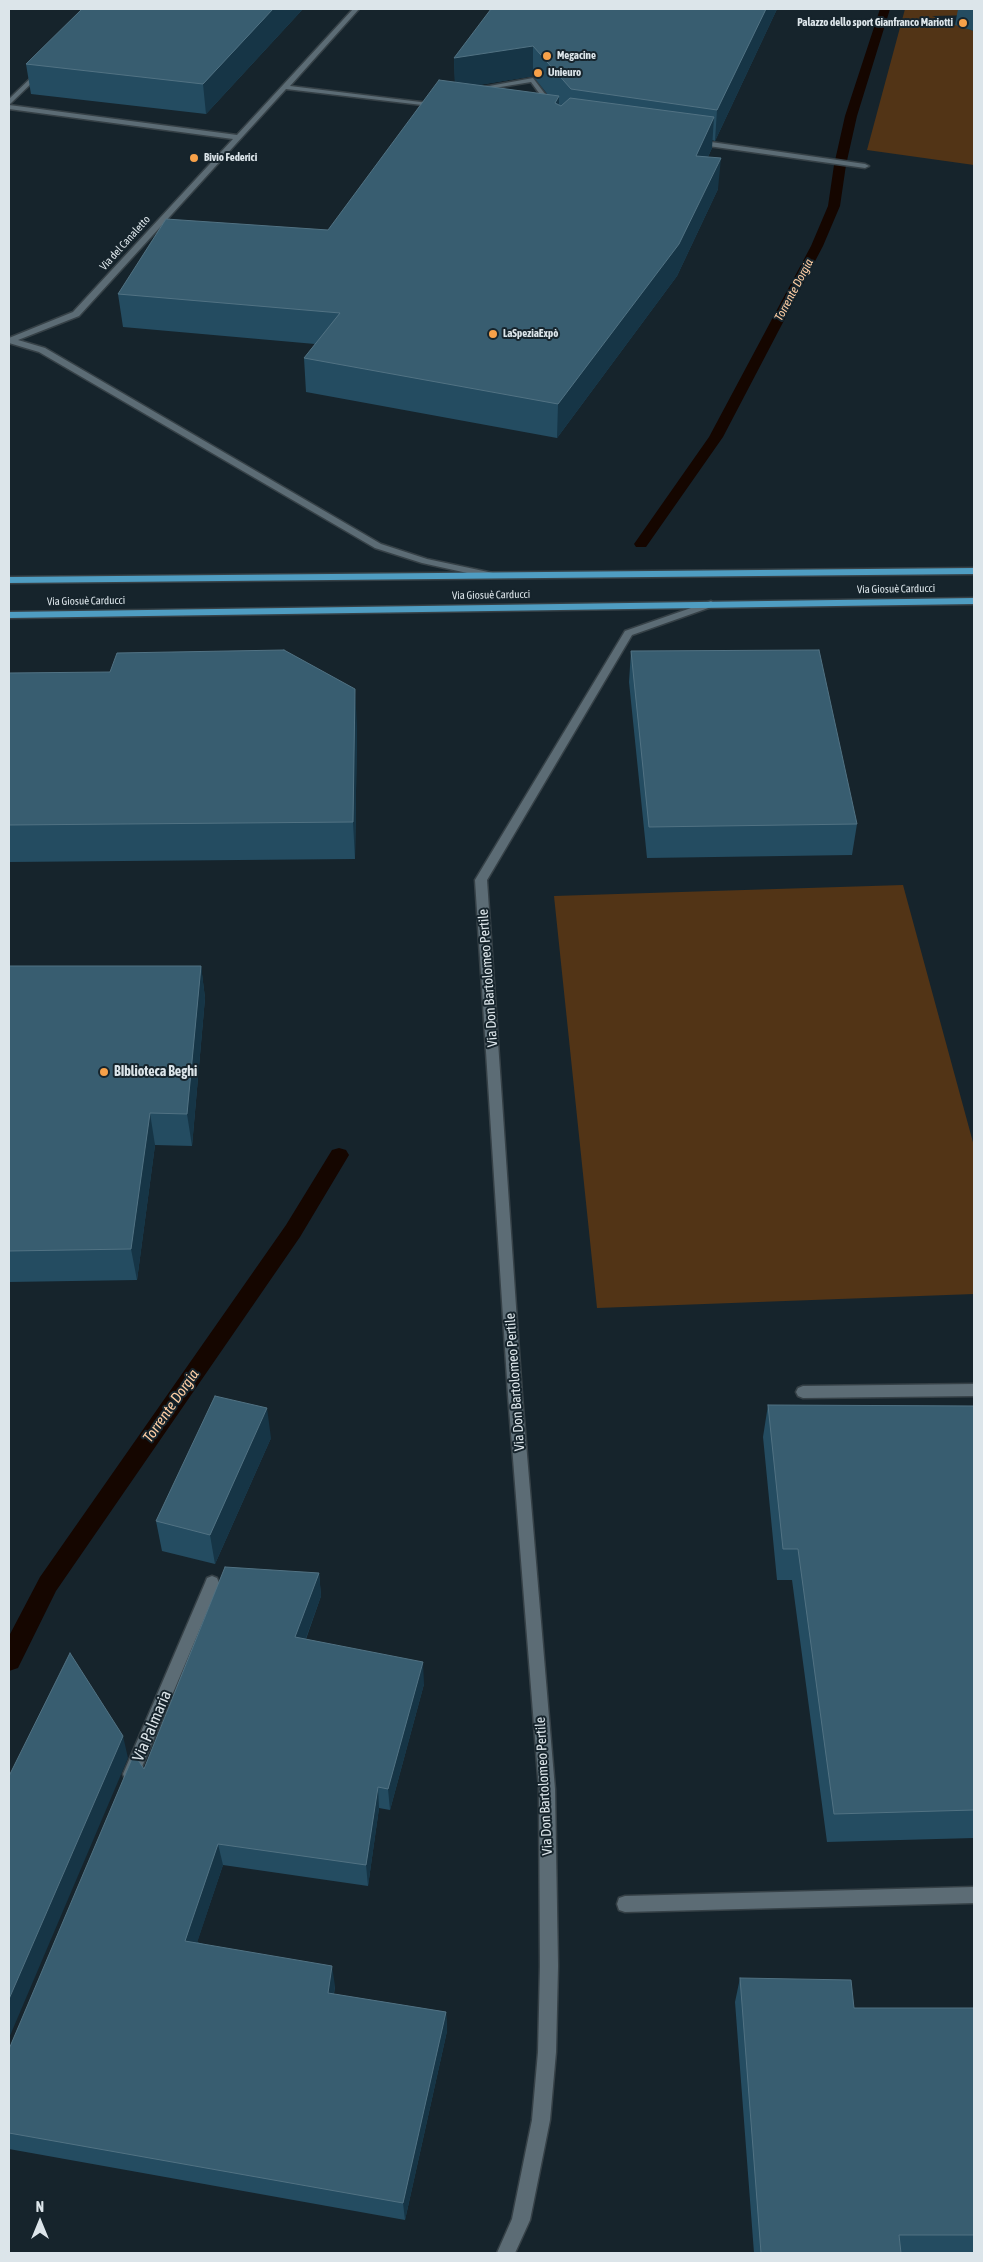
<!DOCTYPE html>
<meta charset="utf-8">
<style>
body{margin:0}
#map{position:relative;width:983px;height:2262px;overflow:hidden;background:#16242c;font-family:"Asap Condensed",sans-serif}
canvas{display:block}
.frame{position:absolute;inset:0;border:10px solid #dce5ea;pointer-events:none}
.north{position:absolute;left:15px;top:2197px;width:50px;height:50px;-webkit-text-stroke:4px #16242c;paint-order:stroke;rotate:0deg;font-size:14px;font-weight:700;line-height:20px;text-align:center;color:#dce5ea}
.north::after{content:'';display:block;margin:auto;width:18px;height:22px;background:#dce5ea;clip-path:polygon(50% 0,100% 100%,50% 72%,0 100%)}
</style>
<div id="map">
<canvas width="983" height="2262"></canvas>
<div class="frame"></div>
<div class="north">N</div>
</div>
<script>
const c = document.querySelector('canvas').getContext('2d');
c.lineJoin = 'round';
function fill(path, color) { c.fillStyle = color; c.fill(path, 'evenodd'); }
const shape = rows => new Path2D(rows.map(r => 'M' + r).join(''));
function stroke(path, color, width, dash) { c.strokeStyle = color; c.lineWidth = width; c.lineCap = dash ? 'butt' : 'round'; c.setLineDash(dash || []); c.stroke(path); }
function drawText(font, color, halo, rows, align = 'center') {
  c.font = font + ' "Asap Condensed",sans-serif'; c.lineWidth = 4; c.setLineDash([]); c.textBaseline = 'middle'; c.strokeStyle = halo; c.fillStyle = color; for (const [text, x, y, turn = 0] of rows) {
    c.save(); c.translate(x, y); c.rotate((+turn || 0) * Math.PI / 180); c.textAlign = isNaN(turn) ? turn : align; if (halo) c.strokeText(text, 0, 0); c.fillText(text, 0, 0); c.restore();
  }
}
fill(shape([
 [905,9,974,9,974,15,932,16,974,31,974,165,867,150],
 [903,885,974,1146,974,1294,597,1308,554,896]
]), '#523416');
fill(shape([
 [880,9,890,9,857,116,846,165,840,206,823,246,723,437,646,547,636,547,634,544,709,437,811,246,828,206,834,165,845,116,880,9],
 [339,1148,346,1150,349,1155,300,1237,56,1591,18,1668,9,1671,9,1636,40,1577,286,1225,332,1150,339,1148]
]), '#150600');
const minor = shape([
 [353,9,359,9,290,86,437,104,439,105,439,107,286,89,79,316,18,340,45,348,381,544,427,559,493,573,493,577,490,578,422,563,375,548,39,352,9,343,9,338,73,312,233,139,9,109,9,99,39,70,44,71,9,105,237,135,353,9],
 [533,78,554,106,554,108,550,108,531,82,476,91,473,89,533,78],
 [697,140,865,164,869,166,865,168,694,144,694,140,697,140],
 [711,601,716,604,714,606,632,635,487,880,522,1395,555,1789,558,1966,556,2052,550,2120,530,2220,515,2253,497,2253,512,2219,532,2120,538,2052,540,1966,539,1789,508,1395,475,880,625,631,711,601],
 [974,1384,974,1396,803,1398,798,1396,796,1392,798,1388,803,1386,974,1384],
 [212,1576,217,1578,219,1583,139,1774,137,1779,131,1781,125,1779,123,1774,205,1583,207,1578,212,1576],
 [974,1887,974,1903,625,1912,619,1910,617,1904,619,1898,625,1896,974,1887]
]);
const major = shape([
 [974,568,974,574,9,583,9,577,974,568],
 [974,598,974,604,9,618,9,612,974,598]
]);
stroke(minor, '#364147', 3);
stroke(major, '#364147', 3);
fill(minor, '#5c6c75');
fill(major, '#4f9dc2');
fill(shape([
 [777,9,715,141,712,140,712,148,708,157,718,189,677,276,557,438,306,392,304,358,315,344,123,327,118,294,328,230,455,82,454,58],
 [533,76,548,95,478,85],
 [958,9,974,9,974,31,955,25],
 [302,10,206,114,31,94,26,64],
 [631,651,857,824,852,855,647,858,629,682],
 [9,673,357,726,355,859,9,862],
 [9,966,201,966,205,998,192,1146,155,1145,137,1280,9,1282],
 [768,1405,974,1406,974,1838,827,1842,792,1580,777,1580,763,1437],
 [271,1438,215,1564,162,1551,156,1521],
 [319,1573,321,1596,306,1639,424,1684,390,1810,379,1808,368,1886,223,1865,197,1942,335,1986,334,1994,446,2012,447,2031,405,2220,9,2149,9,2049,144,1769],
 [740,1978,854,2008,974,2008,974,2253,754,2253,735,2002]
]), '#244c61');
fill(shape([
 [273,9,302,9,302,10,206,114,203,84],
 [766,9,777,9,715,141,717,110],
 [533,46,533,76,455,89,454,58],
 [559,96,559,126,555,103],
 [714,117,712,148,694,187,696,156],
 [721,158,718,189,677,276,557,438,558,404],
 [355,689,357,726,355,859,353,822],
 [201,966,205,998,192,1146,187,1114],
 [150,1113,155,1145,137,1280,131,1249],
 [267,1408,271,1438,215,1564,210,1535],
 [319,1573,321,1596,298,1660,295,1637],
 [423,1662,424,1684,390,1810,388,1789],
 [123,1736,128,1758,9,2038,9,1999],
 [378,1787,379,1808,368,1886,366,1865],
 [218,1844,223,1865,191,1961,185,1941],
 [332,1966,335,1986,330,2013,328,1993],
 [446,2012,447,2031,405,2220,403,2203]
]), '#163546');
const building = shape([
 [82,9,273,9,203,84,26,64,82,9],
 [491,9,766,9,717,110,571,89,533,46,454,58,491,9],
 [439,80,559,96,555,103,561,106,570,98,714,117,696,156,721,158,679,244,558,404,304,358,340,313,118,294,166,219,328,230,439,80],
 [284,650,355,689,353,822,9,825,9,673,110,672,117,653,284,650],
 [819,650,857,824,649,827,631,651,819,650],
 [9,966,201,966,187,1114,150,1113,131,1249,9,1251,9,966],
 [215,1396,267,1408,210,1535,156,1521,215,1396],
 [768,1405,974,1406,974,1810,834,1814,798,1549,783,1549,768,1405],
 [225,1567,319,1573,295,1637,423,1662,388,1789,378,1787,366,1865,218,1844,185,1941,332,1966,328,1993,446,2012,403,2203,9,2133,9,2049,134,1754,144,1769,225,1567],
 [70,1653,123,1736,9,1999,9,1776,70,1653],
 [740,1978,851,1980,854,2008,974,2008,974,2235,899,2235,901,2253,761,2253,740,1978]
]);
fill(building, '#385d70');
stroke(building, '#517283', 1);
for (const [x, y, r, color] of [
 [963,23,5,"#f7a149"],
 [547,56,5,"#f7a149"],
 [538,73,5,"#f7a149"],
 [194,158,5,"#f7a149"],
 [493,334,5,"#f7a149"],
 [104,1072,5,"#f7a149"]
]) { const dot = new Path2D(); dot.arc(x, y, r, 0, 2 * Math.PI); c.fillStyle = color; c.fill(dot); stroke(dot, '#16242c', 2); }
drawText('bold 11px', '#dce5ea', '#16242c', [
 ["Palazzo dello sport Gianfranco Mariotti",953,23,"right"],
 ["Megacine",557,56],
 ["Unieuro",548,73],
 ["Bivio Federici",204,158],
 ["LaSpeziaExpò",503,334]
], 'left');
drawText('11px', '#dce5ea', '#16242c', [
 ["Via del Canaletto",125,243,-48],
 ["Via Giosuè Carducci",896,589,-1],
 ["Via Giosuè Carducci",491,595,-1],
 ["Via Giosuè Carducci",86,601,-1]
]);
drawText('italic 12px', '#fecea4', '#16242c', [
 ["Torrente Dorgia",794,290,-62]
]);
drawText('14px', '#dce5ea', '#16242c', [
 ["Via Don Bartolomeo Pertile",488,978,-94],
 ["Via Don Bartolomeo Pertile",515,1382,-94],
 ["Via Don Bartolomeo Pertile",544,1786,-93]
]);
drawText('bold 14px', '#dce5ea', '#16242c', [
 ["BIblioteca Beghi",114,1072]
], 'left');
drawText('italic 15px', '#fecea4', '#16242c', [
 ["Torrente Dorgia",171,1406,-55]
]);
drawText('16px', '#dce5ea', '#16242c', [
 ["Via Palmaria",152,1726,-67]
]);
</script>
